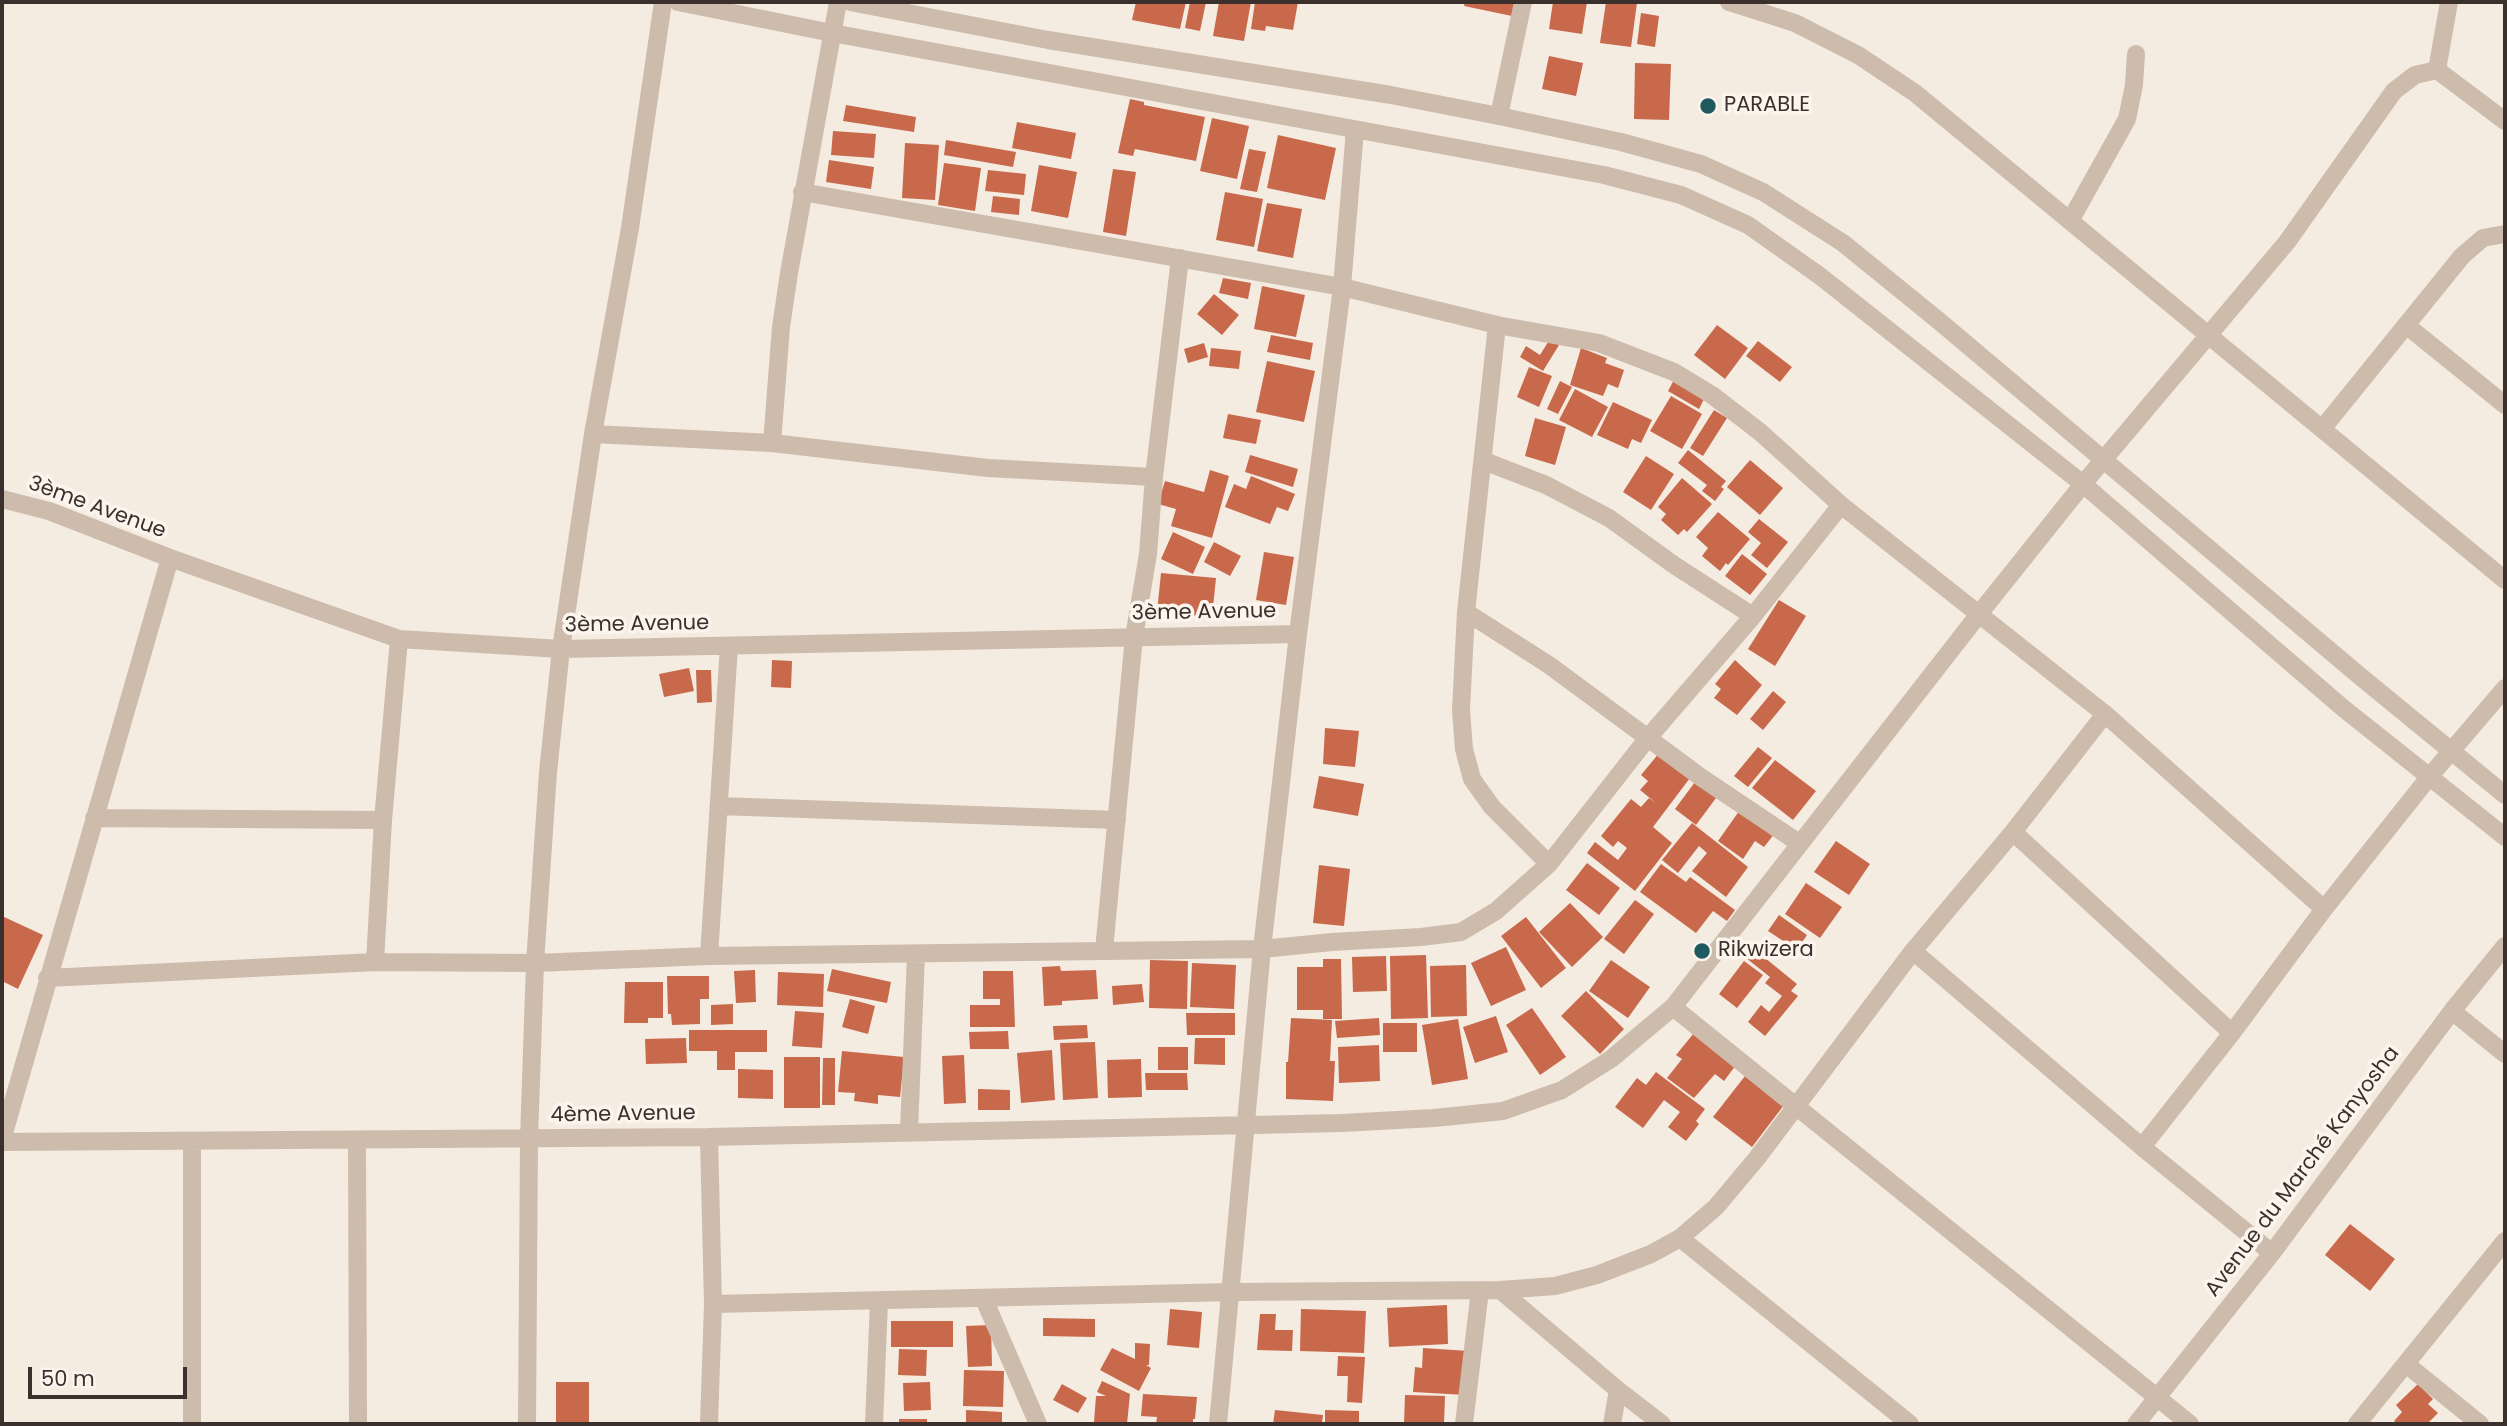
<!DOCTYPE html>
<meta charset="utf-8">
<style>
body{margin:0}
#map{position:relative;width:2507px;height:1426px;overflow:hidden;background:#f4ebe1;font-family:Poppins,sans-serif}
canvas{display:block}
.frame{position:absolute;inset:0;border:4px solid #3b302b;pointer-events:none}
.scale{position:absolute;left:28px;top:1367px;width:159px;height:32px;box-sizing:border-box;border:4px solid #3b302b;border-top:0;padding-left:9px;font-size:21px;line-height:24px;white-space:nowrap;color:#3b302b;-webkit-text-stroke:5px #fbf5ee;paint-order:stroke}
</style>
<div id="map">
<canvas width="2507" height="1426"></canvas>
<div class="frame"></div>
<div class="scale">50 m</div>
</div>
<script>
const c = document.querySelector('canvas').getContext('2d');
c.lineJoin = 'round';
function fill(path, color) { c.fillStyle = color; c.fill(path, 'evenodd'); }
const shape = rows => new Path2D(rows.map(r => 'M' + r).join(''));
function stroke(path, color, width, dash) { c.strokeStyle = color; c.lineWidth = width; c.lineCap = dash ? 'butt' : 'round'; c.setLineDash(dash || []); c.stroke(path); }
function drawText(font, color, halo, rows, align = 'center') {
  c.font = font + ' Poppins,sans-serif'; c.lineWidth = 7; c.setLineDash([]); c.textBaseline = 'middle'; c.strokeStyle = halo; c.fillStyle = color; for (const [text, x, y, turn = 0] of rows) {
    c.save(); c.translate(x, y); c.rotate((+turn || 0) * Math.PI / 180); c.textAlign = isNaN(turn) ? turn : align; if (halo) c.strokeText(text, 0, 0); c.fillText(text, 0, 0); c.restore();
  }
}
fill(shape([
 [1136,2,1186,2,1180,29,1132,20],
 [1190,2,1206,2,1200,31,1185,28],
 [1219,2,1251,2,1244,41,1213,36],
 [1255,2,1298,2,1293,30,1266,26,1265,31,1251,29],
 [1465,2,1515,2,1512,16,1464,6],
 [1553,2,1587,2,1582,34,1549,29],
 [1606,2,1637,3,1631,47,1600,43],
 [1641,13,1659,16,1655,47,1637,44],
 [1549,56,1583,63,1576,96,1542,89],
 [1635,63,1671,64,1669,120,1634,119],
 [1130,99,1144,102,1144,105,1205,117,1196,161,1135,149,1133,156,1118,153],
 [846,105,916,117,914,132,843,121],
 [1212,118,1249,126,1237,179,1200,171],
 [1017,122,1076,133,1071,159,1012,148],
 [833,131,876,134,874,158,831,155],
 [1278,135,1336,148,1325,200,1267,188],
 [946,140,1016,152,1013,167,944,155],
 [905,143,939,145,935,200,902,198],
 [1249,149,1266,152,1257,192,1240,189],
 [829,160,874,167,871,189,826,182],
 [944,163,981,168,975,211,938,205],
 [1039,165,1077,172,1068,218,1031,211],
 [1113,169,1136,172,1126,236,1103,232],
 [988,170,1026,174,1024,195,985,191],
 [1225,192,1263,199,1254,247,1216,240],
 [993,196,1020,199,1019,215,991,212],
 [1267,203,1302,209,1293,258,1257,251],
 [1223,278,1251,283,1248,299,1219,293],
 [1262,286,1305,295,1296,337,1254,329],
 [1214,294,1239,315,1222,335,1197,314],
 [1717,325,1748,348,1725,379,1694,355],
 [1271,335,1313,343,1310,360,1267,352],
 [1550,339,1559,345,1543,371,1520,357,1526,346,1540,355],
 [1758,341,1792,367,1780,382,1746,356],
 [1204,343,1208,357,1188,363,1184,349],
 [1211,348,1241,351,1239,369,1209,366],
 [1581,348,1607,358,1605,363,1624,370,1618,388,1608,384,1603,396,1570,385],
 [1267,361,1315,371,1304,422,1256,412],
 [1529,367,1552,376,1539,407,1517,397],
 [1675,378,1706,395,1699,409,1668,391],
 [1560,381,1572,387,1558,414,1547,409],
 [1575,389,1608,407,1592,437,1559,420],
 [1671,396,1702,414,1682,449,1650,431],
 [1613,402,1652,420,1641,443,1632,439,1628,449,1597,435],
 [1714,410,1727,418,1703,456,1690,448],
 [1228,414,1261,420,1256,444,1223,438],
 [1535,418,1566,427,1555,465,1525,456],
 [1688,450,1726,481,1721,487,1724,489,1715,501,1702,491,1707,485,1678,463],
 [1250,455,1298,469,1293,487,1245,472],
 [1646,456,1674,474,1651,510,1623,492],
 [1750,460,1783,488,1760,515,1727,487],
 [1210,470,1229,476,1212,538,1171,526,1176,509,1158,504,1165,481,1204,492],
 [1251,476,1295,494,1288,511,1277,507,1270,524,1225,507,1234,484,1246,489],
 [1682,478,1712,504,1687,532,1684,529,1678,535,1661,520,1666,514,1658,507],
 [1718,512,1750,539,1728,565,1726,563,1720,571,1702,556,1708,548,1696,537],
 [1759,519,1788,542,1767,568,1751,555,1761,543,1748,532],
 [1173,532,1205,547,1193,574,1161,559],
 [1214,542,1241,556,1230,576,1204,562],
 [1264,552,1294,557,1286,605,1256,600],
 [1742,554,1767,574,1750,595,1725,576],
 [1161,573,1216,578,1212,617,1157,612],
 [1779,600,1806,616,1775,666,1748,649],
 [772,660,792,661,791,688,771,687],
 [1735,660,1762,685,1737,715,1714,698,1721,689,1715,684],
 [689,668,694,691,664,697,659,674],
 [696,670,711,670,712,702,697,703],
 [1773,691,1786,702,1763,730,1750,719],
 [1325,728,1359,731,1355,767,1323,764],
 [1758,747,1772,758,1748,787,1734,776],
 [1660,752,1690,778,1653,827,1672,843,1635,891,1587,853,1595,842,1618,860,1627,848,1618,841,1613,847,1601,836,1631,799,1641,807,1649,798,1656,803,1640,790,1648,781,1641,775],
 [1775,760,1816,791,1793,820,1752,788],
 [1319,776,1364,784,1358,816,1313,808],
 [1695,782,1716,798,1696,825,1675,809],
 [1742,807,1775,833,1764,847,1755,841,1743,859,1718,841],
 [1692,823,1748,867,1726,897,1692,871,1707,853,1699,846,1678,873,1662,860],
 [1836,841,1870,864,1849,895,1814,872],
 [1587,863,1620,888,1599,915,1566,890],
 [1661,864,1686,882,1690,877,1735,910,1727,921,1713,911,1696,933,1640,892],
 [1319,865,1350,869,1344,926,1313,923],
 [1806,883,1842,907,1820,938,1785,914],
 [1635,900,1654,914,1624,954,1604,939],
 [1570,903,1603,937,1572,967,1539,932],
 [1779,915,1807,935,1797,950,1768,931],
 [2,916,43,935,18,989,2,981],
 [1526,917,1566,968,1541,988,1501,936],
 [1506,947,1526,990,1491,1006,1471,963],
 [1754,949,1797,984,1791,991,1798,996,1765,1036,1748,1022,1761,1005,1769,1012,1782,996,1765,983,1770,977,1746,958],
 [1426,955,1428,1018,1391,1019,1390,956],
 [1386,956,1387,991,1353,992,1352,957],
 [1323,959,1341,959,1342,1019,1323,1019,1323,1010,1297,1010,1297,967,1323,967],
 [1150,960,1188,961,1187,1009,1149,1008],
 [1611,960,1650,987,1628,1018,1589,991],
 [1744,961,1763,975,1737,1008,1719,994],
 [1192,963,1236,965,1234,1009,1190,1007],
 [1466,965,1467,1016,1431,1017,1430,966],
 [1060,966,1061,971,1096,970,1098,999,1062,1001,1062,1005,1044,1006,1042,967],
 [832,969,891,982,887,1003,827,991],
 [755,970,756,1002,736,1003,734,971],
 [983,971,1013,971,1015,1027,970,1027,970,1005,1000,1005,1000,999,983,999],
 [778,972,824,974,823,1007,777,1005],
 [667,976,709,976,709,999,700,999,700,1024,672,1025,671,1014,668,1014],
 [625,982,663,982,663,1018,648,1018,648,1023,624,1023],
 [1142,984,1144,1002,1113,1005,1112,986],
 [1586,991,1624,1029,1600,1054,1561,1016],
 [850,999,875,1006,868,1034,842,1027],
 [733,1004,733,1024,711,1025,711,1005],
 [1532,1008,1566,1057,1540,1075,1506,1025],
 [795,1011,824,1013,822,1048,792,1046],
 [1186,1013,1235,1013,1235,1035,1187,1035],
 [1496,1016,1508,1052,1475,1063,1463,1027],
 [1291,1018,1332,1020,1330,1061,1335,1061,1333,1101,1286,1099,1286,1062,1288,1062],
 [1379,1018,1380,1035,1337,1038,1335,1021],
 [1458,1019,1468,1079,1432,1085,1422,1025],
 [1383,1023,1417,1023,1417,1052,1383,1052],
 [1087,1025,1088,1038,1054,1040,1053,1026],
 [689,1030,767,1030,767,1052,735,1052,735,1070,717,1070,717,1051,689,1051],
 [1008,1031,1009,1049,970,1049,969,1032],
 [1694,1033,1736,1065,1724,1081,1715,1074,1694,1098,1667,1078,1682,1059,1676,1055],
 [686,1038,687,1063,646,1064,645,1039],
 [1195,1038,1225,1038,1225,1065,1194,1064],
 [1095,1042,1098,1098,1063,1100,1060,1043],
 [1379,1045,1380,1081,1339,1083,1338,1047],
 [1158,1047,1188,1047,1188,1070,1158,1070],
 [1052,1050,1055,1100,1021,1103,1017,1053],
 [842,1051,904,1057,900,1097,878,1095,878,1104,854,1101,855,1093,838,1092],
 [964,1055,966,1103,944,1104,942,1056],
 [784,1057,820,1057,820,1108,784,1108],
 [823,1058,835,1058,835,1105,822,1105],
 [1141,1059,1142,1097,1108,1098,1107,1060],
 [738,1069,773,1070,773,1099,738,1098],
 [1656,1072,1705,1109,1696,1121,1699,1124,1686,1141,1668,1127,1680,1112,1664,1100,1643,1128,1615,1107,1637,1078,1646,1085],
 [1145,1073,1187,1073,1188,1090,1146,1090],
 [1745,1076,1784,1105,1752,1147,1713,1117],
 [978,1089,1010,1090,1010,1110,978,1110],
 [2350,1224,2395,1259,2370,1291,2325,1255],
 [1447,1305,1448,1344,1389,1347,1387,1308],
 [1170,1309,1202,1312,1199,1348,1167,1345],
 [1301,1309,1366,1311,1364,1353,1300,1351],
 [1260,1314,1276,1314,1275,1330,1293,1330,1292,1351,1257,1350],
 [1043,1318,1095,1319,1095,1337,1043,1336],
 [891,1321,953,1321,953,1347,891,1347],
 [991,1325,992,1366,968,1367,966,1326],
 [1135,1343,1150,1344,1149,1365,1146,1365,1151,1368,1139,1391,1100,1370,1112,1348,1135,1359],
 [1423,1348,1469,1351,1466,1395,1413,1392,1415,1367,1422,1368],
 [899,1349,927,1350,926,1376,898,1375],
 [1338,1356,1365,1357,1362,1403,1347,1402,1348,1376,1337,1376],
 [964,1370,1004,1371,1003,1407,963,1406],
 [1102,1381,1130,1394,1127,1424,1094,1422,1096,1396,1106,1396,1097,1392],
 [556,1382,589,1382,589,1422,556,1422],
 [930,1382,931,1410,904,1411,903,1383],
 [1062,1384,1087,1398,1078,1413,1053,1400],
 [2418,1384,2433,1399,2428,1404,2438,1413,2427,1424,2398,1424,2394,1421,2402,1412,2396,1405],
 [1143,1394,1197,1397,1195,1419,1193,1419,1193,1424,1156,1424,1157,1417,1141,1416],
 [1405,1395,1445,1396,1444,1424,1404,1424],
 [966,1410,1002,1412,1002,1424,966,1424],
 [1275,1410,1323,1415,1322,1424,1273,1424],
 [1325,1410,1359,1411,1359,1424,1325,1424],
 [899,1419,927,1419,927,1424,899,1424]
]), '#c8694b');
stroke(shape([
 [1729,2,1795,23,1858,55,1915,93,2505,580],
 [2437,70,2449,2],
 [1499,116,1523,2],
 [802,192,1342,287,1497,325,1599,343,1674,372,1712,395,1760,432,1841,505,2105,714,2324,909],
 [2070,221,2127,119,2134,85,2136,54],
 [1497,325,1466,612,1461,710,1464,749,1472,779,1492,807,1549,864],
 [2406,325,2505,405],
 [2322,429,2462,256,2483,238,2505,234],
 [593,434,772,443,988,468,1154,477],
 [772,443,781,327,789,273,838,2],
 [1484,461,1546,485,1609,518,1674,565,1753,616],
 [2,499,49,511,170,558,399,639,561,649,1298,634],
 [1466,612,1549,665,1702,778,1799,843],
 [719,806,1117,820],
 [94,818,383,820],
 [2013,832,2232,1033],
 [1104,950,1134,637,1148,554,1154,477,1180,258],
 [1913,951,2142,1147,2272,1253],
 [709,956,729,646],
 [375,962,383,820,399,639],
 [47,978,375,962,535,963,709,956,1262,949,1332,942,1421,937,1461,932,1496,911,1549,864,1647,739,1753,616,1841,505],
 [1673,1007,2190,1424],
 [2452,1011,2505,1054],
 [909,1131,916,954],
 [709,1137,713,1304,709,1424],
 [2,1140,170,558],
 [357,1140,358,1424],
 [192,1141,192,1424],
 [2,1142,709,1137,1342,1123,1434,1118,1503,1111,1562,1090,1611,1059,1673,1007,1979,614,2083,484,2287,242,2394,91,2415,75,2437,70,2505,121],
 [2142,1147,2232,1033,2324,909,2430,776,2505,688],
 [1680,1238,1910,1424],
 [1500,1290,1618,1390,1662,1424],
 [984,1299,1038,1424],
 [713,1304,1232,1292,1500,1290,1555,1286,1597,1275,1651,1254,1680,1238,1716,1207,1757,1158,1913,951,2013,832,2105,714],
 [2406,1364,2480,1424],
 [527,1424,529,1139,535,963,548,772,561,649,593,434,630,228,663,2],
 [874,1424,879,1301],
 [1218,1424,1262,949,1298,634,1342,287,1355,130],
 [1464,1424,1480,1290],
 [1612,1424,1618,1390],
 [2136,1424,2272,1253,2452,1011,2505,946],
 [2357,1424,2505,1241]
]), '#cdbbac', 18);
stroke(shape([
 [678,2,832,33,1604,175,1681,195,1748,225,1820,276,2083,484,2343,708,2505,837],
 [850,2,1048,40,1391,95,1499,116,1621,142,1701,164,1763,192,1843,243,1939,321,2361,677,2505,795]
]), '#cdbbac', 18);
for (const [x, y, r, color] of [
 [1708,106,9,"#1f5a5e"],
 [1702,951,9,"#1f5a5e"]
]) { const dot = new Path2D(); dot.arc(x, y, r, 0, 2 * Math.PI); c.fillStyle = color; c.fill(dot); stroke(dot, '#fbf5ee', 2.5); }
drawText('21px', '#3b302b', '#fbf5ee', [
 ["PARABLE",1724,106],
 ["Rikwizera",1718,951]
], 'left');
drawText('21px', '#3b302b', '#fbf5ee', [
 ["3ème Avenue",97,508,20],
 ["3ème Avenue",1204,613,-1],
 ["3ème Avenue",637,625,-1],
 ["4ème Avenue",623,1115,-1],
 ["Avenue du Marché Kanyosha",2303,1172,-53]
]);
</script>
